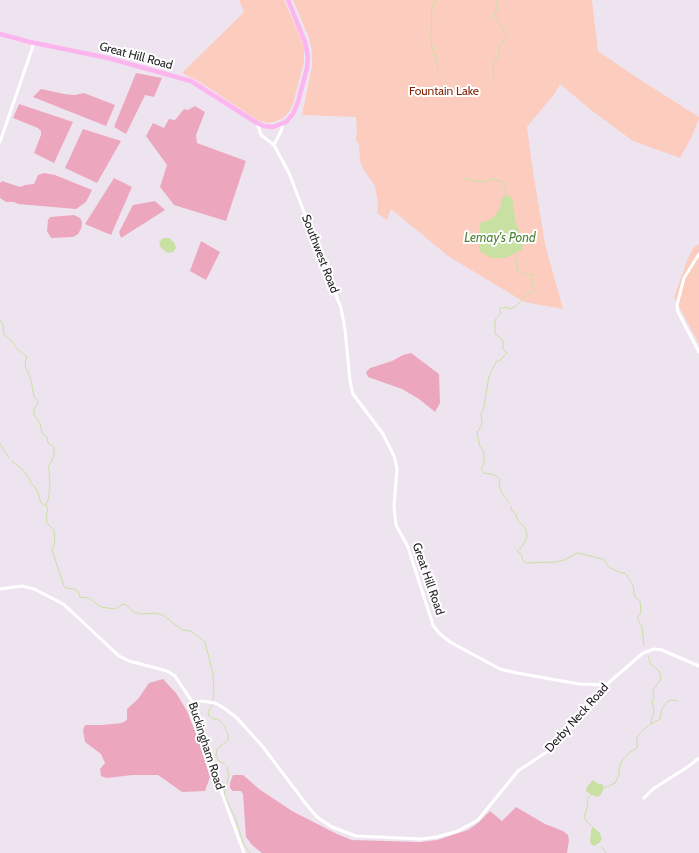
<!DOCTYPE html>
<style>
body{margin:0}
canvas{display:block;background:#eee4f0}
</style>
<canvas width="699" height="853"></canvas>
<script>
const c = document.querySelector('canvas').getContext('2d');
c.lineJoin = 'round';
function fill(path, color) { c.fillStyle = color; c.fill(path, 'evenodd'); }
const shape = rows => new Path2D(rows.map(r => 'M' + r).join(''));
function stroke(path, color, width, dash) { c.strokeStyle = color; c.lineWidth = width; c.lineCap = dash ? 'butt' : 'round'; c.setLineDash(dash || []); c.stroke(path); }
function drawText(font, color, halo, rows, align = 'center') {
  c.font = font + ' Cabin,sans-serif'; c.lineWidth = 4; c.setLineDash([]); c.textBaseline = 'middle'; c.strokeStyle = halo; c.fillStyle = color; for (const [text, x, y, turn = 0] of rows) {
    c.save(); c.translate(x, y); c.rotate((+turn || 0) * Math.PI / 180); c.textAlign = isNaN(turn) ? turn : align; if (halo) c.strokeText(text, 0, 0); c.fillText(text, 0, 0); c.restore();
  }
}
fill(shape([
 [136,73,162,78,154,97,145,95,126,134,114,127],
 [41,89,64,94,75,95,84,93,115,105,106,126,33,97],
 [19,104,73,122,54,163,34,153,41,135,41,131,38,128,13,118],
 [195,106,205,112,196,135,197,143,246,161,226,221,174,205,160,187,167,165,146,136,153,123,164,128,169,119,175,120,184,109,188,110],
 [83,129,121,141,97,183,65,168],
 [44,173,55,175,92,190,86,202,76,209,18,204,14,202,6,202,0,198,0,183,2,181,20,187,25,185,34,184,38,175],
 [114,178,132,187,111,235,85,224],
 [155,201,165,210,121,238,119,232,133,205],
 [74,215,80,218,82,222,81,229,78,234,73,237,51,238,47,231,48,220,50,217],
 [201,241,220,252,206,280,190,271],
 [411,353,439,374,440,403,435,412,419,399,402,389,368,377,366,372,370,368,392,361,403,355],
 [163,679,176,693,187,711,198,739,210,777,205,791,182,792,158,775,133,775,106,778,101,776,100,769,105,763,101,754,85,742,83,730,85,725,102,725,122,723,127,720,127,709,138,699,149,683],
 [233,775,243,775,259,789,292,811,337,834,352,840,420,842,437,840,468,830,478,823,490,811,502,821,516,807,545,824,563,831,568,835,569,840,567,853,262,853,252,845,246,837,243,794,241,791,233,791,230,788,230,783]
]), '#eca7bf');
fill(shape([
 [239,0,284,0,301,39,304,48,304,61,293,104,289,112,283,118,274,122,268,123,260,121,251,116,200,82,182,73,244,12],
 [293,0,592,0,598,51,639,79,699,117,699,119,691,138,680,158,633,141,591,110,560,84,555,93,527,127,532,165,545,244,563,309,524,302,448,256,391,209,387,220,377,213,378,205,375,186,363,169,360,161,359,145,355,138,357,135,356,117,302,115,312,66,312,51,309,38],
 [699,244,699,344,674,297,688,258,694,247]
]), '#fccdbf');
fill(shape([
 [510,195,513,202,515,219,519,231,524,240,522,250,505,258,491,258,480,251,479,245,480,223,492,219,500,208,502,198],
 [163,238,169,238,174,242,176,248,173,252,168,253,161,248,159,242],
 [593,780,598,784,602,784,604,788,601,794,598,797,590,794,586,791,587,787],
 [593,827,600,833,602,839,599,843,594,846,592,845,590,842,591,830]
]), '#c8e0a2');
stroke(shape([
 [437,0,432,6,431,39,432,47,438,66,437,75],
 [494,82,493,64,499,56,499,46,508,36,494,16,497,9,497,0],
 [464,179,481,182,494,179,505,183,505,197],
 [0,320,3,325,4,335,13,342,17,349,27,357,25,362,26,368,31,380,34,397,38,401,38,403,34,409,34,415,40,423,42,433,47,437,48,443,54,447,54,455,48,468,50,474,49,476,50,487,49,492,49,497,46,505,48,510,46,516,47,523,54,530,55,542,52,550,64,586,66,588,74,589,78,591,80,597,89,598,101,607,115,609,123,604,126,605,134,612,141,614,156,613,163,615,182,630,191,631,205,642,213,674,214,691,213,700],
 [0,444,9,458],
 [12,461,23,470,29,478,31,483,34,486,38,493,41,503,45,505],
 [509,503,501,491,499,485,500,479,495,475,484,473,481,469,484,463,484,452,480,447,477,432,479,430,482,424,481,415,484,407,489,376,496,362,499,361,507,353,503,349,503,340,495,334,495,320,500,314,500,308,508,307,509,309,515,307,528,294,534,290,532,283,532,274,528,275,517,270,517,265,515,256],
 [511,507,512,511,516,514,518,521,524,526,527,534,527,538,521,548,517,551,522,555,522,559,526,563,556,562,564,560,577,553,603,559,609,567,621,573,625,573,633,585,634,593,636,598,640,601,641,611,640,614,637,618,642,627,644,646],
 [212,705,211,708,208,711,209,716,214,719,218,719,224,726,228,734,228,740,217,749,216,756,219,761,225,764],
 [651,724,660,719,662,709,666,703,670,700,678,701],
 [227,767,229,776,224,794,230,808,235,817,244,845,250,853],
 [604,788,615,783,619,774,619,770,621,762,629,753,637,748,637,737,644,729,651,724,652,717,654,712,652,700,654,698,653,690,660,681,661,677,659,671,651,664,648,656],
 [592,794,587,799,588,805,584,817,586,821,594,828],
 [601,846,606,853]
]), '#c8e0a2', 1);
stroke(shape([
 [257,123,261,135,274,145,289,173,341,308,345,329,350,381,353,394,383,434,394,456,397,468,394,507,396,525,408,547,433,625,439,633,450,642,500,669,517,673,579,684,606,685],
 [0,142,34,43],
 [274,145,282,129,282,124],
 [699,254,684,278,677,305,678,312,699,352],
 [0,589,22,586,34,589,46,595,63,604,71,611,119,656,129,661,167,671,175,676,193,703,212,766,244,853],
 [193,703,202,701,215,703,224,708,237,718,263,747,306,804,317,817,332,827,356,836,421,839,437,837,458,831,478,820,518,771,551,749,606,685,643,653,654,649,662,650,699,666],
 [644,798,653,789,689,766,699,758]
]), '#fff', 3);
stroke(shape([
 [0,34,30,42,108,58,191,81,257,123,264,126,273,127,286,122,293,114,298,102,307,68,308,57,305,42,288,0]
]), '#fcb5ee', 4.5);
drawText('12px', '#1e1e1e', '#fff', [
 ["Great Hill Road",136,56,15],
 ["Southwest Road",320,254,69],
 ["Great Hill Road",428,579,71],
 ["Derby Neck Road",577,718,-48],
 ["Buckingham Road",206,746,72]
]);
drawText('12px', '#822306', '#fff', [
 ["Fountain Lake",444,91]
]);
drawText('italic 13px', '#518236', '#fff', [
 ["Lemay's Pond",500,238]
]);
</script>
